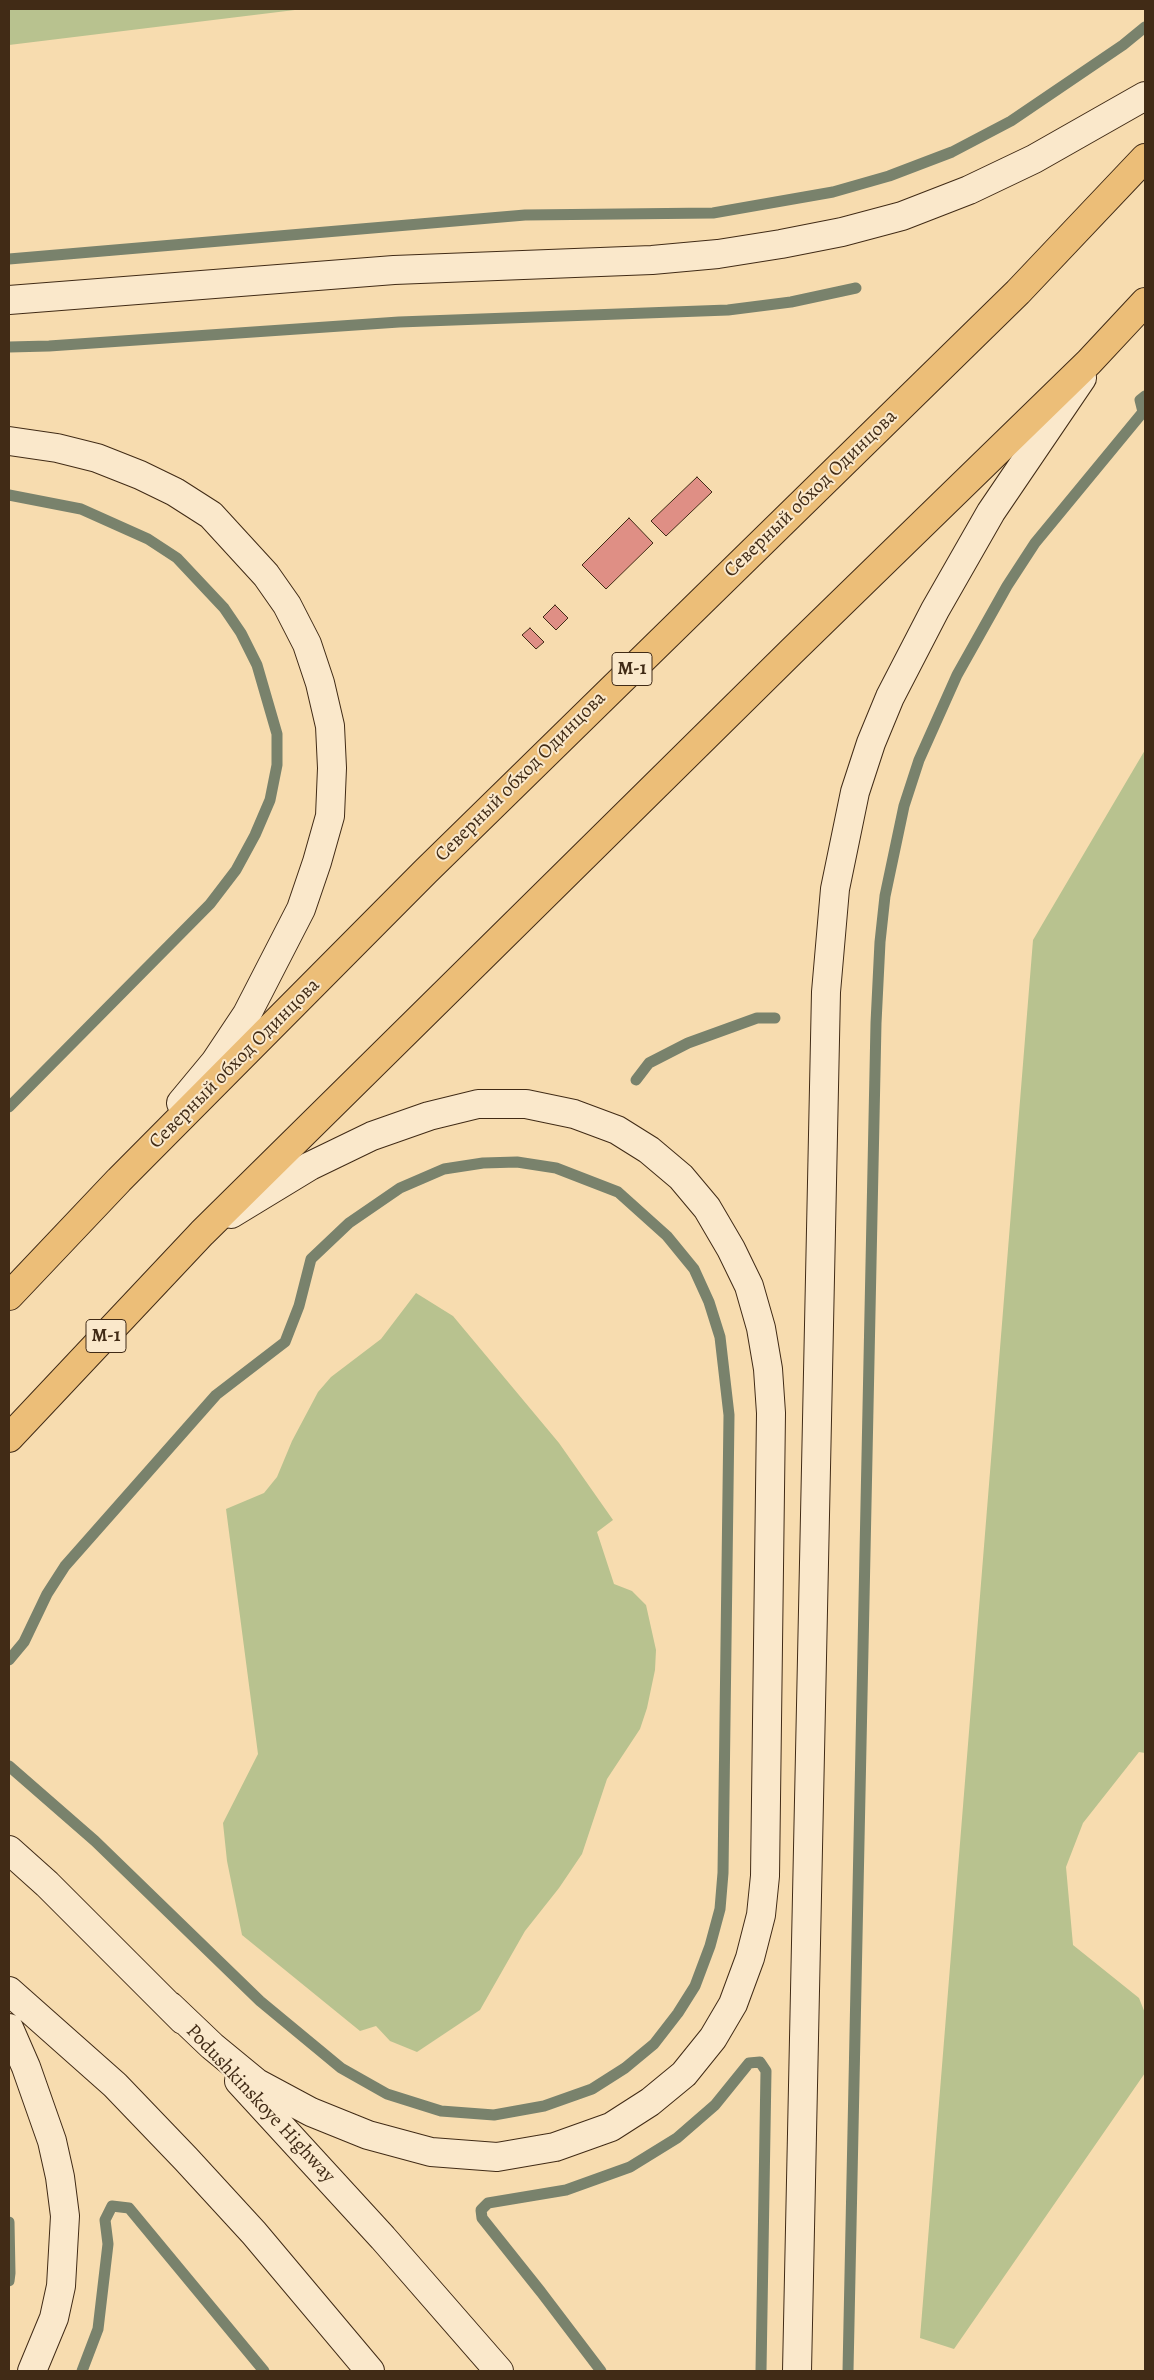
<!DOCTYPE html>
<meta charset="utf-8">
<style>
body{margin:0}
#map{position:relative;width:1154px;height:2380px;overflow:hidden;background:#f7dcaf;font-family:Alegreya,serif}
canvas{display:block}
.frame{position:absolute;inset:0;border:10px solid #412b16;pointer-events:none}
</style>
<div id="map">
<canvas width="1154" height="2380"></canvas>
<div class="frame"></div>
</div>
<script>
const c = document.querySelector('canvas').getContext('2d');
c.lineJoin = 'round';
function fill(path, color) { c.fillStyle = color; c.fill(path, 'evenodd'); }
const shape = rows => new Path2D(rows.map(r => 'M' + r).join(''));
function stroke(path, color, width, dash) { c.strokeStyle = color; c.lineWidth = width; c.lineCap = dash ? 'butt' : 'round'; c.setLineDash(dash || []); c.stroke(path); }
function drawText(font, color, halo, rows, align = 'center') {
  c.font = font + ' Alegreya,serif'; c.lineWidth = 4; c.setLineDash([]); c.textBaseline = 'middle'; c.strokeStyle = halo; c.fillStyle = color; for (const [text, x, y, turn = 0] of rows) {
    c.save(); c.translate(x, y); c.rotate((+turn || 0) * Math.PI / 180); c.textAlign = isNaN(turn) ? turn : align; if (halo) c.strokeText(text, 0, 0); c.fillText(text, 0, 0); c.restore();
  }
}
fill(shape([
 [9,9,303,9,9,45],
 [1145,750,1145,1753,1139,1752,1083,1823,1066,1867,1073,1945,1139,1998,1145,2013,1145,2073,954,2349,920,2338,1033,940],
 [416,1293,453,1316,559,1443,613,1520,597,1532,614,1584,632,1591,646,1605,656,1650,655,1670,647,1708,640,1729,607,1779,582,1854,559,1888,525,1931,480,2010,417,2052,390,2041,376,2026,360,2031,242,1935,227,1861,223,1823,258,1754,226,1509,264,1493,277,1477,292,1441,318,1392,331,1377,381,1339]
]), '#b8c28f');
stroke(shape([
 [9,259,525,215,713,213,833,192,889,176,952,152,1011,121,1123,45,1145,27],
 [9,347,49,346,399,322,728,310,791,302,856,288],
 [9,495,81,509,148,539,177,558,224,608,241,633,257,665,277,734,277,765,270,800,255,835,236,870,210,904,9,1107],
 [636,1080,649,1063,688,1043,757,1018,775,1018],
 [9,1660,24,1642,47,1594,65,1566,216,1395,285,1342,299,1306,311,1259,349,1223,400,1188,444,1169,483,1163,517,1162,556,1168,618,1192,667,1236,694,1269,709,1302,720,1337,729,1415,723,1873,720,1909,710,1946,695,1986,678,2013,654,2044,625,2068,592,2089,544,2106,494,2115,441,2111,387,2094,341,2068,260,2001,95,1841,9,1766],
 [9,2222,10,2273,9,2281],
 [82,2371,98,2329,108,2244,105,2220,112,2206,129,2208,264,2371],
 [601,2371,541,2292,482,2218,481,2210,488,2203,566,2190,630,2167,677,2138,715,2105,749,2063,760,2062,766,2071,761,2371],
 [848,2371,876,1023,880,942,885,896,904,806,919,760,957,675,1007,586,1035,543,1143,412,1140,400,1145,396]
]), '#79826c', 11);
const building = shape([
 [697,477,712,492,666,536,651,521,697,477],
 [629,518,653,543,606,589,582,565,629,518],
 [555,605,568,618,556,630,543,617,555,605],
 [530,628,544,642,536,649,522,635,530,628]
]);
fill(building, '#df8f85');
stroke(building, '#412b16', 1);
const secondary = shape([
 [9,300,394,270,652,260,718,254,781,244,842,232,902,216,969,190,1034,159,1145,96],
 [9,441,57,448,97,458,140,475,175,492,211,515,266,575,287,605,307,644,320,683,330,726,332,768,330,816,317,862,301,909,247,1014,215,1062,181,1103],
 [9,1850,47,1884,183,2020],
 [9,1991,115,2085,186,2159,254,2233,370,2371],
 [170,2006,212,2046,257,2083,311,2112,368,2135,431,2152,497,2157,555,2147,611,2127,650,2102,684,2074,713,2038,733,2004,750,1958,761,1915,765,1876,771,1413,768,1369,761,1328,749,1286,731,1249,707,1208,681,1177,649,1150,617,1130,574,1114,526,1104,478,1104,429,1116,372,1136,310,1166,231,1214],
 [9,2028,26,2067,52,2141,60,2177,65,2216,61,2286,54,2318,32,2371],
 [239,2081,383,2238,499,2371],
 [797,2371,826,992,835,889,855,792,871,743,890,697,935,610,991,512,1082,378]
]);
const trunk = shape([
 [9,1296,119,1180,426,871,1018,292,1145,158],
 [9,1438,202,1233,791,652,1089,362,1145,302]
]);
stroke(secondary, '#412b16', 30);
stroke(trunk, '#412b16', 30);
stroke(secondary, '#fae8cb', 28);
stroke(trunk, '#ecbe78', 28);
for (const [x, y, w] of [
 [632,669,40],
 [106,1336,40]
]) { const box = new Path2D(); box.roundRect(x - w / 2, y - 16.5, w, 33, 4); c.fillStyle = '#fae8cb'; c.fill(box); stroke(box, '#412b16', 1); }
drawText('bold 19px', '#412b16', null, [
 ["М-1",632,669],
 ["М-1",106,1336]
]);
drawText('20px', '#412b16', '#fae8cb', [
 ["Северный обход Одинцова",811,494,-44],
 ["Северный обход Одинцова",521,777,-45],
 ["Северный обход Одинцова",235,1064,-45],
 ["Podushkinskoye Highway",260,2104,47]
]);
</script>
